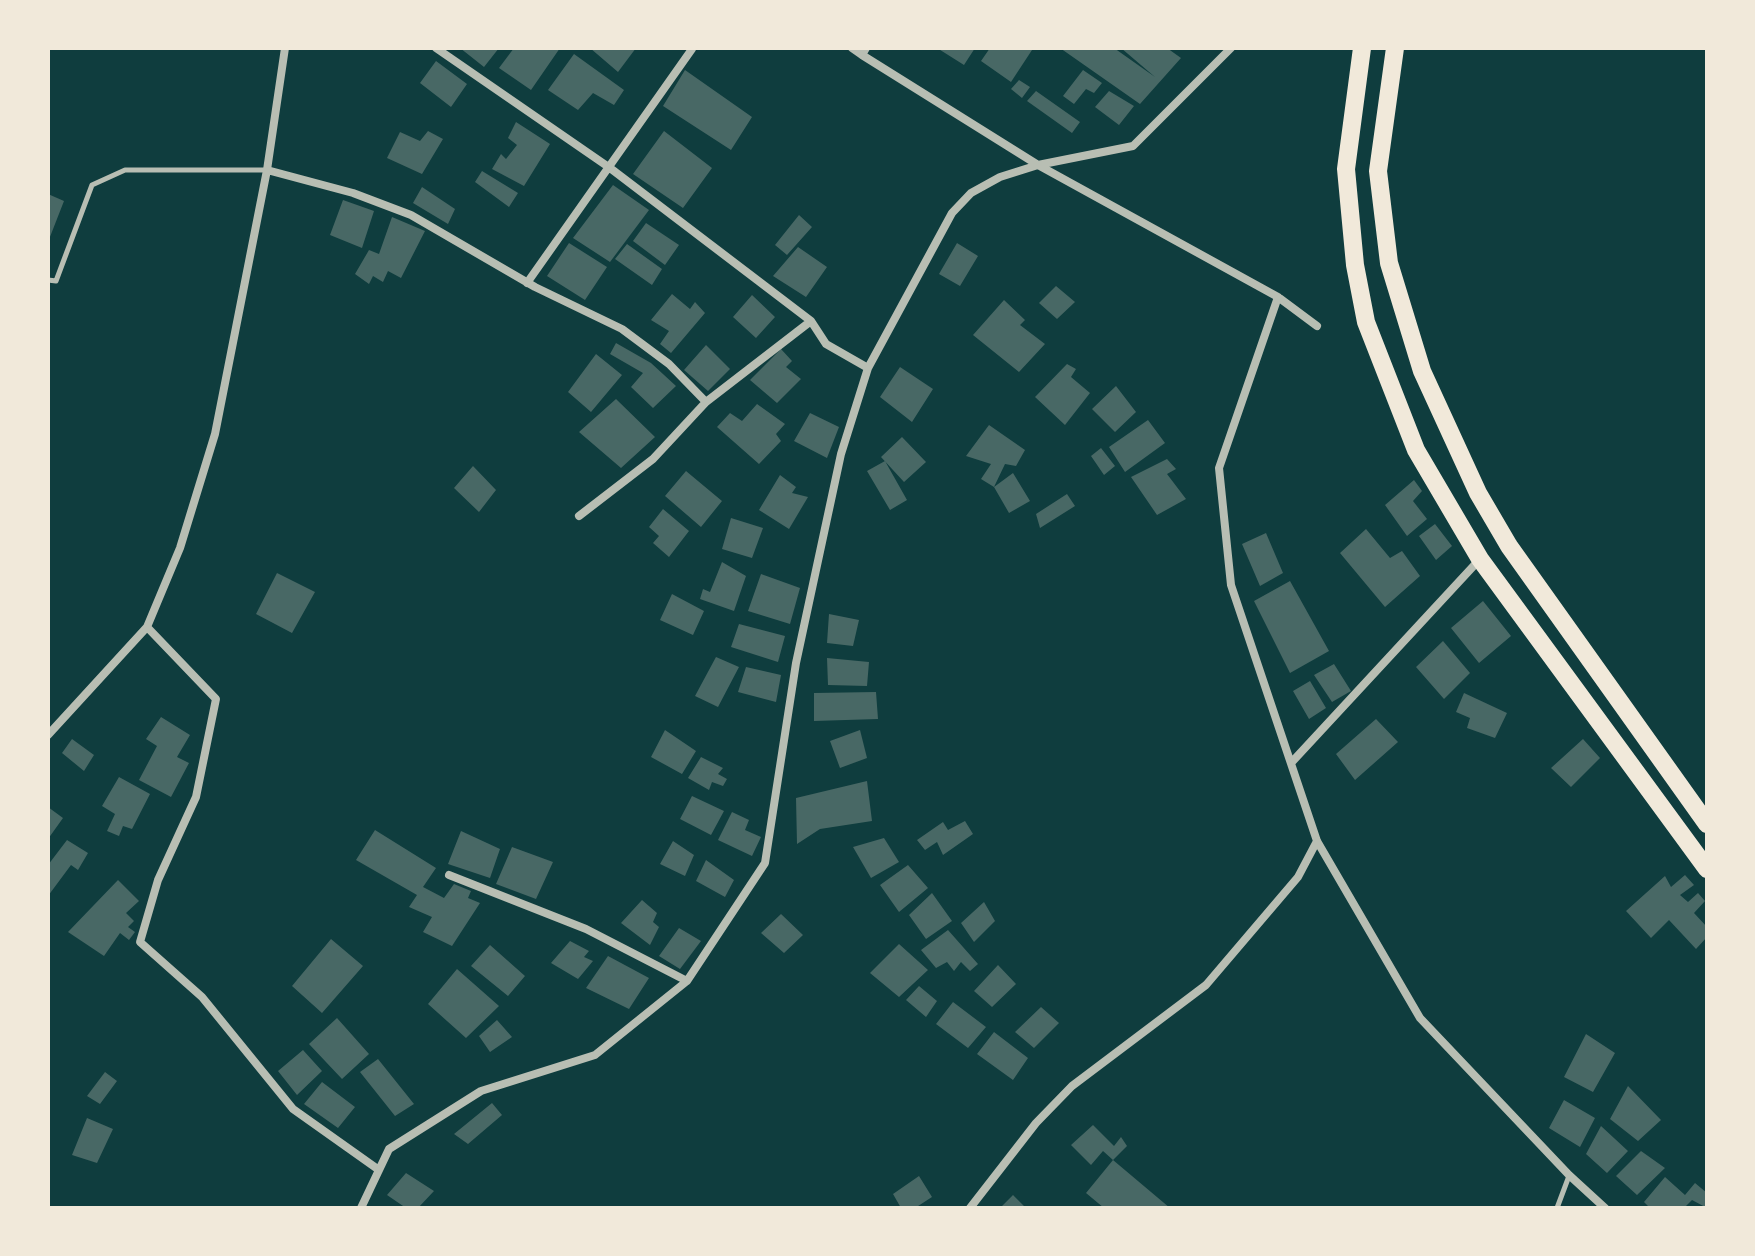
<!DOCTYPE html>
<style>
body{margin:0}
#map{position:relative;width:1755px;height:1256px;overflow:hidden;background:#0f3d3e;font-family:"Open Sans",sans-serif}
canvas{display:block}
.frame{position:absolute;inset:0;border:50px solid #f1e9da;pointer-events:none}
</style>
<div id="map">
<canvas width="1755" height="1256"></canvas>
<div class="frame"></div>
</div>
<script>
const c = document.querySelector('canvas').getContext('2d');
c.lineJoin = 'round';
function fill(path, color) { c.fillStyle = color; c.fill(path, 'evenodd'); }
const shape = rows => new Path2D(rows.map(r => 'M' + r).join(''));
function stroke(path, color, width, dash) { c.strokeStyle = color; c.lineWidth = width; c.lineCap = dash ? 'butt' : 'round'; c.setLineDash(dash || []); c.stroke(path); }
fill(shape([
 [460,48,499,48,484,67],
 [514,48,560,48,531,90,499,68],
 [590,48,636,48,618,72],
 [937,48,975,48,964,65],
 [990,48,1029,48,1032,50,1011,82,981,61],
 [1060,48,1114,48,1155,77,1121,48,1167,48,1181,58,1140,104],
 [574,54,624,90,614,105,593,93,578,110,548,90],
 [436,61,467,84,451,107,420,83],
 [685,70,752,117,731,150,663,106],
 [1083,70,1102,83,1094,93,1086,89,1074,104,1063,96],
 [1019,80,1030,87,1022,98,1011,89],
 [1036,91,1080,122,1072,133,1027,101],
 [1109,91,1134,106,1119,125,1095,107],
 [516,122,550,144,524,186,492,169,501,154,506,159,517,145,508,138],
 [428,131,443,139,422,174,387,158,400,132,420,141],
 [664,131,712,168,683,208,633,174],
 [482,171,518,193,509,207,475,182],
 [613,185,649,210,610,262,573,238],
 [422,187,455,209,448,224,413,203],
 [48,194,64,201,48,242],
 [343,200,374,211,362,248,330,235],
 [799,215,812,227,787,255,775,245],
 [392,217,425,231,401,278,388,271,383,282,373,276,369,284,355,274,369,250,379,254],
 [646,223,679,245,665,265,633,241],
 [569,243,607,267,585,300,547,276],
 [957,243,978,256,960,286,939,274],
 [627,244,662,269,652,285,615,259],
 [798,247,827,267,806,297,773,276],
 [1056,286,1075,302,1057,319,1039,303],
 [672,294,690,309,695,302,705,313,671,353,660,344,669,331,651,320],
 [752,295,775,317,756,338,733,317],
 [1004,300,1025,320,1020,325,1045,344,1019,372,973,335],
 [616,343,651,363,676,386,653,408,631,387,643,373,610,354],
 [706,345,730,369,708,391,684,370],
 [781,349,792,361,786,367,801,379,777,403,750,380],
 [596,354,622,375,591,412,568,392],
 [1067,364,1076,369,1071,377,1090,393,1065,425,1035,397],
 [900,367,933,389,912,422,880,397],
 [1116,386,1136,412,1115,432,1092,409],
 [616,399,655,437,621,468,579,432],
 [757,404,785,424,776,434,781,441,759,464,717,427,730,413,742,421],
 [810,413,839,427,827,458,794,441],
 [1148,420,1165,443,1125,472,1109,447],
 [989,425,1025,450,1016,466,1005,464,994,487,1013,473,1030,501,1009,513,994,487,981,479,991,464,966,456],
 [902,437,926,462,904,482,881,457],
 [1101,448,1115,466,1104,475,1091,456],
 [1167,459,1176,469,1167,474,1186,499,1157,515,1131,477],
 [885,461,907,500,890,510,867,471],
 [473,466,496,490,479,512,454,488],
 [686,471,722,501,701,527,665,496],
 [780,475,796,487,792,493,808,497,789,529,759,510],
 [1414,480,1422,491,1413,501,1427,519,1407,536,1385,505],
 [1067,494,1075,506,1040,528,1036,514],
 [663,509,689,531,669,557,653,543,659,536,649,527],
 [731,518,763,528,752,558,722,549],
 [1435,524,1452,546,1436,560,1419,536],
 [1366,529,1390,558,1402,551,1420,576,1385,607,1340,553],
 [1266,533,1283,573,1260,586,1242,544],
 [722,562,746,576,734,611,700,599,703,589,710,592],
 [277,573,315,592,292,633,256,614],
 [761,574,800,588,790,624,748,611],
 [1290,581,1329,651,1290,673,1254,601],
 [672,594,704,611,693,635,660,620],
 [1483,601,1511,636,1479,663,1451,628],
 [829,614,859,620,853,646,827,643],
 [739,624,785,636,778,662,731,647],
 [1443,641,1470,673,1444,699,1416,667],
 [716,657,739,667,718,707,695,696],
 [827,658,869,662,867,686,828,685],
 [1334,664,1351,691,1332,702,1314,675],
 [746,667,781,675,776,702,738,692],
 [1310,681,1326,708,1309,719,1293,691],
 [876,692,878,719,814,721,814,693],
 [1464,693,1507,713,1495,738,1467,728,1470,718,1456,712],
 [161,717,190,735,177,757,189,763,171,797,139,780,157,746,146,739],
 [1376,719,1398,742,1355,780,1336,754],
 [665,730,696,751,682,774,651,757],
 [860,730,867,758,840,768,830,741],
 [72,739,94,755,84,771,62,753],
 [1583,739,1600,758,1571,787,1551,768],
 [701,757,723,768,718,774,727,779,723,786,712,782,709,790,688,778],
 [119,777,150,794,132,829,123,826,119,836,107,831,115,814,102,806],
 [867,781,872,821,820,829,797,844,796,798],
 [692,796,724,811,711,835,680,819],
 [48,807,63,818,48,839],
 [732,812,749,820,745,830,761,837,752,856,718,840],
 [965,821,973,834,943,855,937,842,925,850,917,840,943,822,948,830],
 [375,830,436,868,423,887,444,898,454,884,471,891,468,898,480,903,452,946,423,932,432,917,409,907,417,895,356,860],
 [461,831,500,849,490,878,448,864],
 [884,838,899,862,871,878,853,847],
 [67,840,88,853,78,870,71,865,48,896,48,865],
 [673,841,694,855,685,876,660,864],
 [512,847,553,862,536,899,496,884],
 [706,860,734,880,725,897,696,881],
 [908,865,928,888,899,912,880,885],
 [1685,875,1694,885,1680,895,1688,902,1698,893,1705,901,1694,913,1707,927,1707,937,1696,949,1669,920,1651,938,1626,911,1665,876,1671,887],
 [118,880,139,901,126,913,134,921,128,927,135,932,129,940,120,933,104,956,68,932],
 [932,893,952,921,926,939,909,915],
 [642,900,657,913,653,922,659,927,650,945,621,923],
 [984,902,995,921,974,942,961,923],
 [781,914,803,935,784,953,761,933],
 [679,928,701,941,680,969,659,956],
 [948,930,978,964,970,971,961,962,954,971,947,962,936,968,921,950],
 [331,939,363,966,322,1013,292,986],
 [570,941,589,951,584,957,593,961,578,979,551,963],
 [899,944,928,970,899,997,870,973],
 [490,945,525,976,508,996,471,966],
 [608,956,649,978,629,1009,586,988],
 [998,965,1016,984,992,1007,974,991],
 [457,969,499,1006,466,1038,428,1004],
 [919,986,937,1001,926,1017,906,1000],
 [953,1002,986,1027,968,1048,936,1024],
 [1041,1007,1059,1023,1034,1048,1015,1032],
 [337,1018,369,1054,342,1079,309,1044],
 [497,1020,512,1037,490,1052,479,1036],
 [994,1032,1028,1058,1013,1080,977,1054],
 [1586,1034,1615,1053,1593,1092,1564,1077],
 [303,1050,322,1071,297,1095,278,1071],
 [378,1059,414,1104,395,1116,360,1072],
 [105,1072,117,1081,100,1104,87,1096],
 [322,1082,355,1107,338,1128,304,1104],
 [1628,1086,1661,1120,1638,1141,1610,1119],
 [1564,1100,1595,1118,1580,1147,1549,1128],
 [492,1103,502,1115,468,1144,454,1134],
 [87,1118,113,1129,97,1163,72,1155],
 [1093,1125,1114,1146,1121,1137,1127,1146,1113,1160,1103,1151,1091,1165,1071,1145],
 [1601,1126,1628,1151,1607,1173,1586,1154],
 [1641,1151,1665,1168,1637,1195,1616,1176],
 [1113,1160,1170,1208,1104,1208,1086,1193],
 [406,1173,434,1191,418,1208,406,1208,387,1195],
 [919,1176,932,1197,915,1208,901,1208,893,1194],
 [1665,1177,1685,1195,1695,1183,1707,1193,1707,1208,1692,1200,1684,1208,1650,1208,1644,1202],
 [1013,1195,1026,1208,1000,1208]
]), '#486865');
stroke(shape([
 [48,280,56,281,92,185,125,170,267,170],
 [1557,1208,1569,1176]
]), '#b8beb3', 5);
stroke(shape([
 [436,48,610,168,811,321,826,344,868,368],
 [852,48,862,55],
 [866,48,862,55,1038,165,1278,297,1317,326],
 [267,170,353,193,411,215,535,287,622,329,669,364,706,402],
 [527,283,692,49],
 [1278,297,1219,468,1231,585,1317,841,1420,1018,1569,1175,1605,1208],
 [579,516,653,459,706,402,811,321],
 [147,627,216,699,196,797,158,880,140,942,202,997,293,1109,379,1170],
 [48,735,147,627,180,548,215,434,267,170,285,48],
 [1291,763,1480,559],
 [449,875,586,929,687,981],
 [361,1208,389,1149,481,1091,595,1055,687,981,765,863,796,663,841,454,868,368,952,213,971,193,1000,177,1038,165,1133,146,1231,48],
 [970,1208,1036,1123,1072,1086,1206,985,1298,877,1317,841]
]), '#b8beb3', 8);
stroke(shape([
 [1362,48,1346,169,1355,265,1366,322,1416,450,1480,559,1707,869],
 [1395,48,1378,171,1389,263,1422,371,1478,493,1509,546,1707,824]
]), '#f1e9da', 18);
</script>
